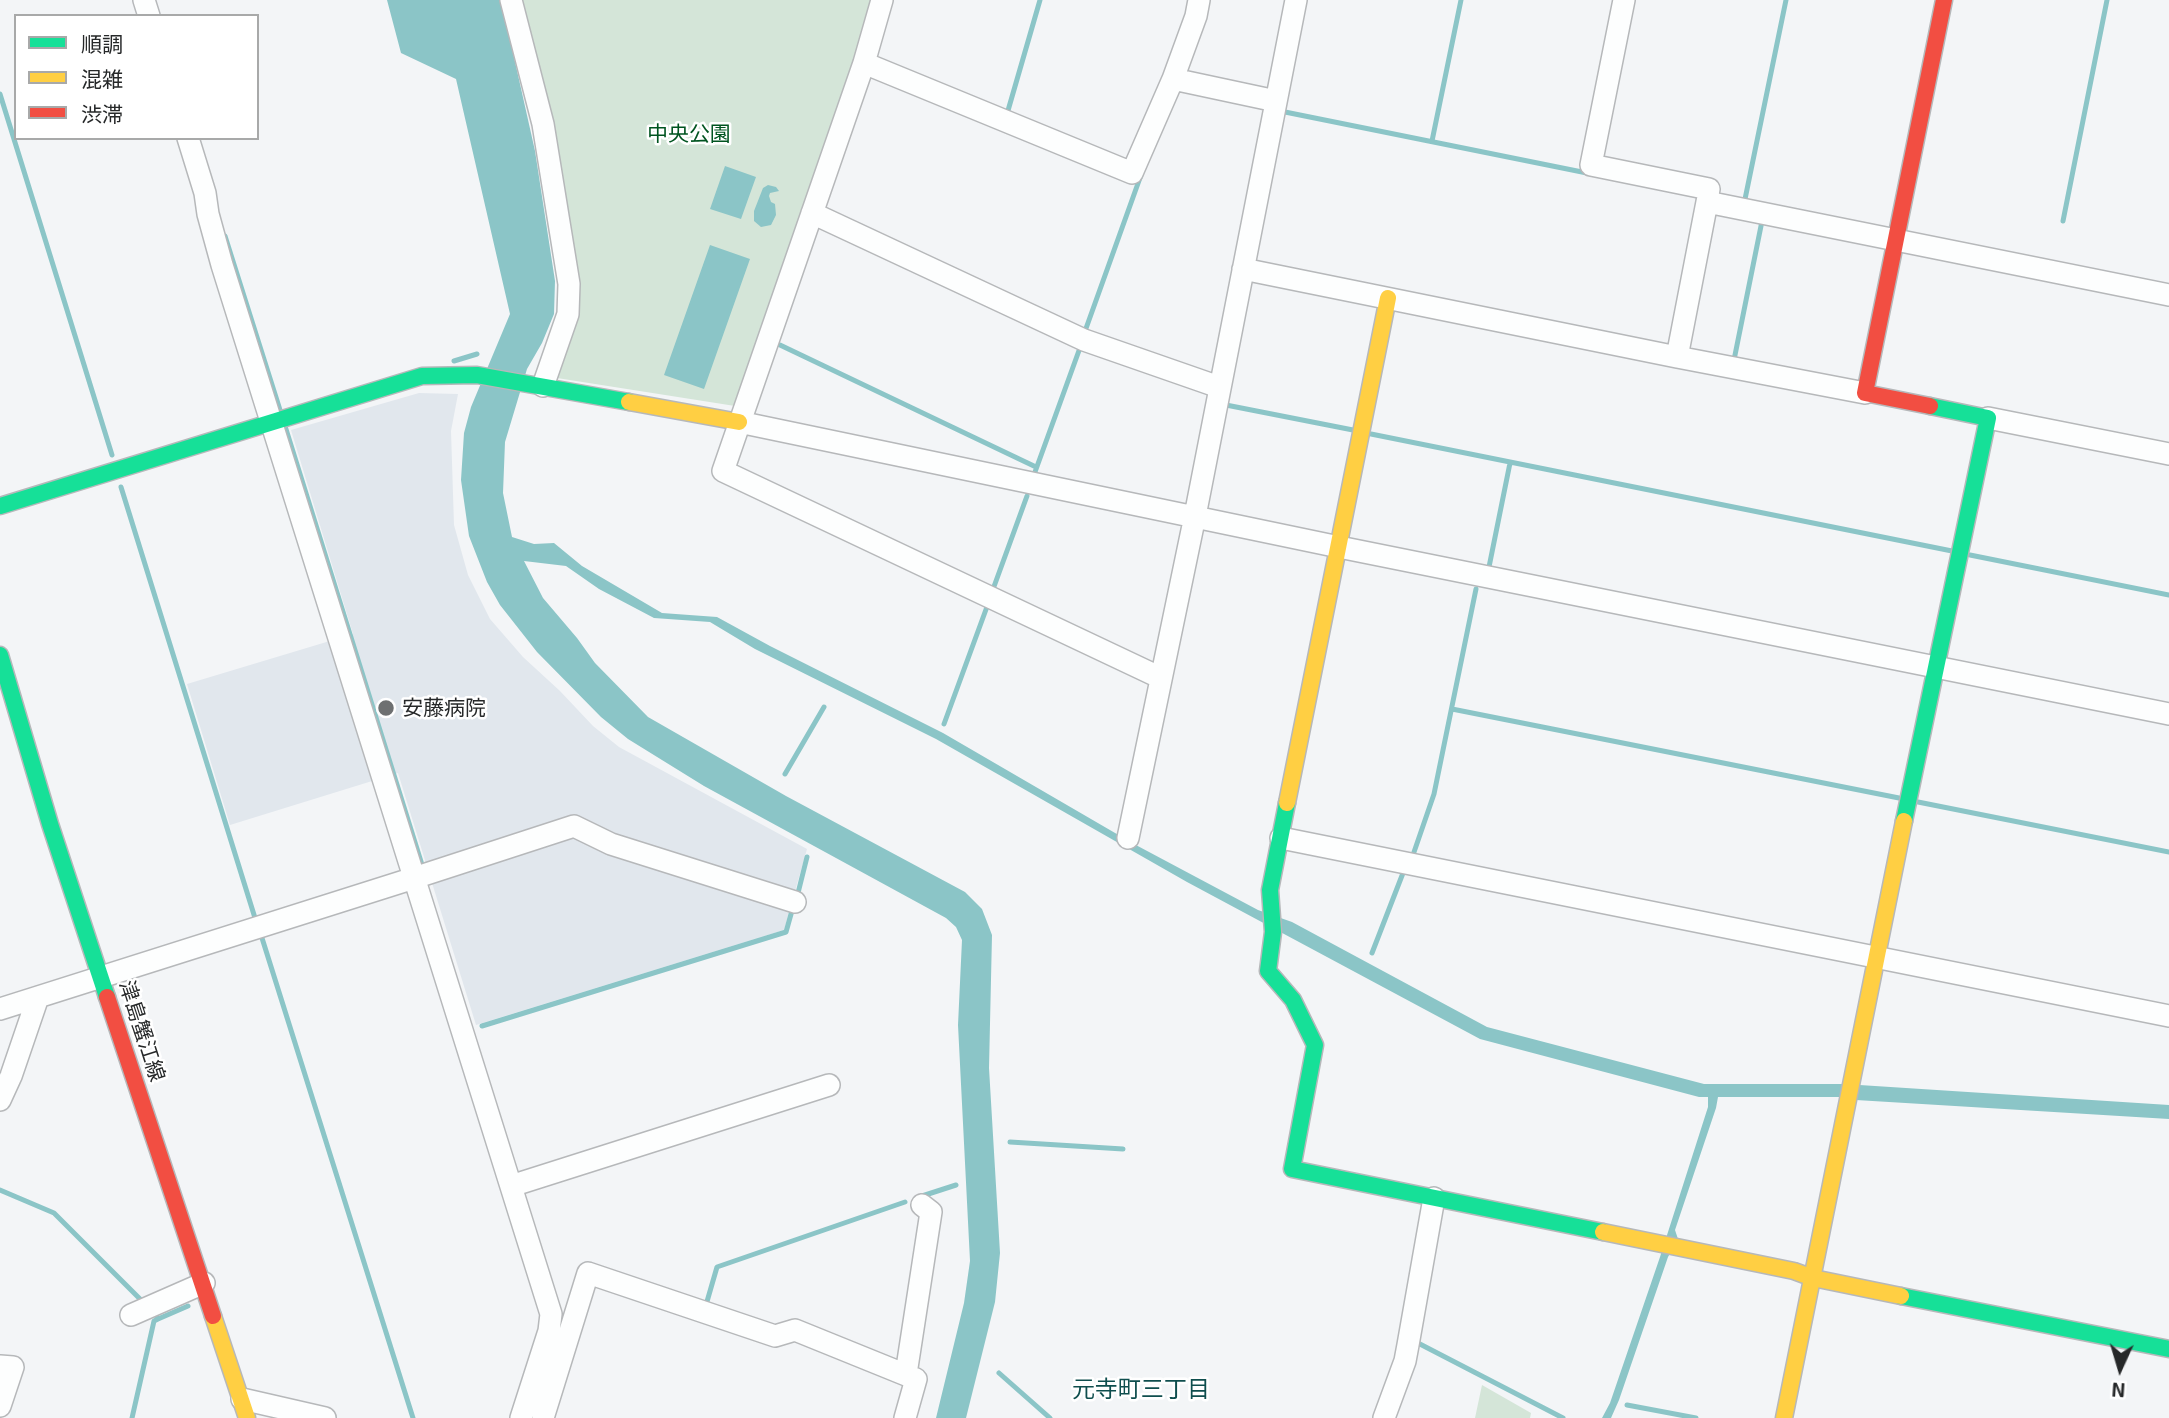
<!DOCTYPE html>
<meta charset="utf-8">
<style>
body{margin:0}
#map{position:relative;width:2169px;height:1418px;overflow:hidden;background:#f3f5f7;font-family:"Exo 2","Noto Sans JP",sans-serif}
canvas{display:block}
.legend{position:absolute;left:14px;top:14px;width:245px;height:126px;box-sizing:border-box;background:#fff;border:2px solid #a8a9a9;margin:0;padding:9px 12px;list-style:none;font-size:21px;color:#262829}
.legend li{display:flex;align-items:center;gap:14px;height:35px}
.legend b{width:35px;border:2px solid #a8a9a9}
.north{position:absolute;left:2085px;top:1334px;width:70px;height:70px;-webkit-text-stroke:5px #fff;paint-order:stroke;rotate:184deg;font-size:19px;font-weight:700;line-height:28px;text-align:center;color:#262829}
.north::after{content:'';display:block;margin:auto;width:24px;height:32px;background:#262829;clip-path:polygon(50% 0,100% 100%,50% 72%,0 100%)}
</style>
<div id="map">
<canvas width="2169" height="1418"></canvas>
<ul class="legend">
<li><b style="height:9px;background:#16e098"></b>順調</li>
<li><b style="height:9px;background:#ffcf43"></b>混雑</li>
<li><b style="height:9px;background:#f24e42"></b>渋滞</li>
</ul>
<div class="north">N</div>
</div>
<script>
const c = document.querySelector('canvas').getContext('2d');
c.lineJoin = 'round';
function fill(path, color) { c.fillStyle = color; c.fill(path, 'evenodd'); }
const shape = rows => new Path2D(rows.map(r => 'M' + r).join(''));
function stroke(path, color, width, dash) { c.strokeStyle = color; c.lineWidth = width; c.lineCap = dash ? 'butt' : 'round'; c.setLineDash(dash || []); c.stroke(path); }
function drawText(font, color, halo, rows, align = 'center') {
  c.font = font + ' "Exo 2","Noto Sans JP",sans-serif'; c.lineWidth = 5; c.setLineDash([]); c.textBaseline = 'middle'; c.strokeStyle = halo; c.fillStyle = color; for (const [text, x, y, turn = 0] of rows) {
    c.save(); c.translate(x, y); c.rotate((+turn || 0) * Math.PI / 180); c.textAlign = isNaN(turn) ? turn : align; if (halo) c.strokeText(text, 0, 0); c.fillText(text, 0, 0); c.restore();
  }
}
fill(shape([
 [419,393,458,394,451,431,454,525,468,575,490,619,523,657,560,691,593,726,619,747,807,849,784,930,476,1025,398,773,230,825,187,684,353,634,291,430]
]), '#e1e7ed');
fill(shape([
 [518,0,873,0,846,92,735,406,557,378,573,312],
 [1482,1385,1531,1413,1530,1418,1475,1418]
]), '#d4e5d8');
fill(shape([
 [387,0,500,0,505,17,535,151,555,281,554,314,542,343,527,369,505,442,503,493,512,537,534,544,554,543,582,566,662,613,717,617,770,646,943,733,1134,844,1258,910,1292,922,1487,1027,1704,1084,1844,1084,2169,1105,2169,1119,1856,1100,1840,1097,1718,1097,1716,1108,1675,1230,1678,1239,1668,1257,1619,1400,1611,1418,1602,1418,1610,1403,1660,1257,1708,1107,1708,1097,1699,1097,1480,1039,1187,882,936,739,755,649,710,622,654,618,599,589,566,566,524,561,543,598,577,638,595,663,648,717,786,796,965,892,982,909,992,935,989,1068,1000,1253,995,1302,966,1418,936,1418,964,1303,970,1261,958,1025,962,940,956,927,946,918,704,786,628,739,601,717,537,652,500,605,487,582,469,536,461,480,464,433,471,407,510,314,456,79,401,53],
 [725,166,756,177,741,219,710,209],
 [768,185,776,187,779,191,770,193,769,196,771,202,775,204,776,215,771,225,761,227,754,221,754,211,763,188],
 [710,245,750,259,704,389,664,375]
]), '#8bc5c7');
stroke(shape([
 [0,94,112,455],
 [1285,112,1587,173],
 [1007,114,1040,0],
 [1432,141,1461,0],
 [1744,204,1786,0],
 [2063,221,2107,0],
 [225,236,280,410],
 [1084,334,1141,175],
 [780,345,1036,467],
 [1736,360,1734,360,1762,221],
 [454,361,477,354],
 [1225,409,1226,405,1353,430],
 [285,426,423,868],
 [1371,434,1952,551],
 [1035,472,1081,345],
 [121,487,255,918],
 [1970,555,2169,595],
 [1489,567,1510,463],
 [992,592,1027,496],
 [1452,709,1899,798],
 [944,724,988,604],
 [785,774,824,707],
 [1918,802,2169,852],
 [1413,855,1434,794,1476,589],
 [797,897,807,857],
 [262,938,413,1418],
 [1372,953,1403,873],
 [482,1026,786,932,793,907],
 [1010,1142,1123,1149],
 [0,1190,54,1213,143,1302],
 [922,1196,956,1185],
 [703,1304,706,1305,717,1267,905,1202],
 [157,1317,158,1319,188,1306],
 [1416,1342,1563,1418],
 [999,1373,1050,1418],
 [1627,1405,1696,1418],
 [132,1418,154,1321,158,1319]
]), '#8bc5c7', 5);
const street = shape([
 [144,0,149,16],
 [511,0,543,124,569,284,568,314,543,386],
 [882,0,864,63,723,471,1161,678],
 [1624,0,1591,165,1709,189,1707,202],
 [864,63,1132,173,1173,79,1276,101],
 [1173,79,1196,16,1199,0],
 [188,138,205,193,208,214,222,265,551,1314,549,1331,521,1418],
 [812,213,1084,340,1219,387],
 [1243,269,1677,357],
 [1865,393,1677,357,1707,202,2169,295],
 [1988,418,2169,454],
 [739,422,1339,547,2169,714],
 [1128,838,1195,516,1296,0],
 [1281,838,2169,1016],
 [0,1009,414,878,574,826,611,844,795,902],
 [0,1100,11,1076,38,997],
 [511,1186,829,1085],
 [131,1315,204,1283],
 [0,1366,13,1367,0,1406],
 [906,1374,931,1212,922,1205],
 [242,1399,325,1418],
 [543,1418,588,1273,775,1336,795,1330,916,1379,905,1418],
 [1384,1418,1405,1361,1408,1345,1434,1198]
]);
const fast = shape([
 [0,506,422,376,477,375,629,402],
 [0,655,50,824,107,997],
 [1287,803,1270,890,1273,932,1268,971,1293,1000,1315,1045,1292,1169,1603,1232],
 [1904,821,1988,418,1930,406],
 [1901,1296,2169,1349]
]);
const slow = shape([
 [629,402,739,422],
 [1287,803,1388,298],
 [1603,1232,1794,1271,1813,1278,1901,1296],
 [213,1316,247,1418],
 [1784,1418,1904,821]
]);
const jam = shape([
 [1930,406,1865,393,1944,0],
 [107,997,213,1316]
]);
stroke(street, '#b6b8ba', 24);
stroke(fast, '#b6b8ba', 19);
stroke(slow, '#b6b8ba', 19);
stroke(jam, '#b6b8ba', 19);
stroke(street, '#fdfefe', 21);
stroke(fast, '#16e098', 16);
stroke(slow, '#ffcf43', 16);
stroke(jam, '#f24e42', 16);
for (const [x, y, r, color] of [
 [386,708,9,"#6e7071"]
]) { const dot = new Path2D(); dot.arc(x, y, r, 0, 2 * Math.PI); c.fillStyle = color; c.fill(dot); stroke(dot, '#fff', 2.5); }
drawText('21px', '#005420', '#fff', [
 ["中央公園",689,134]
]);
drawText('21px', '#262829', '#fff', [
 ["安藤病院",402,708]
], 'left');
drawText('21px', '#262829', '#fff', [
 ["津島蟹江線",142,1031,72]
]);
drawText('23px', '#0f4e4e', '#fff', [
 ["元寺町三丁目",1141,1389]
]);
</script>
